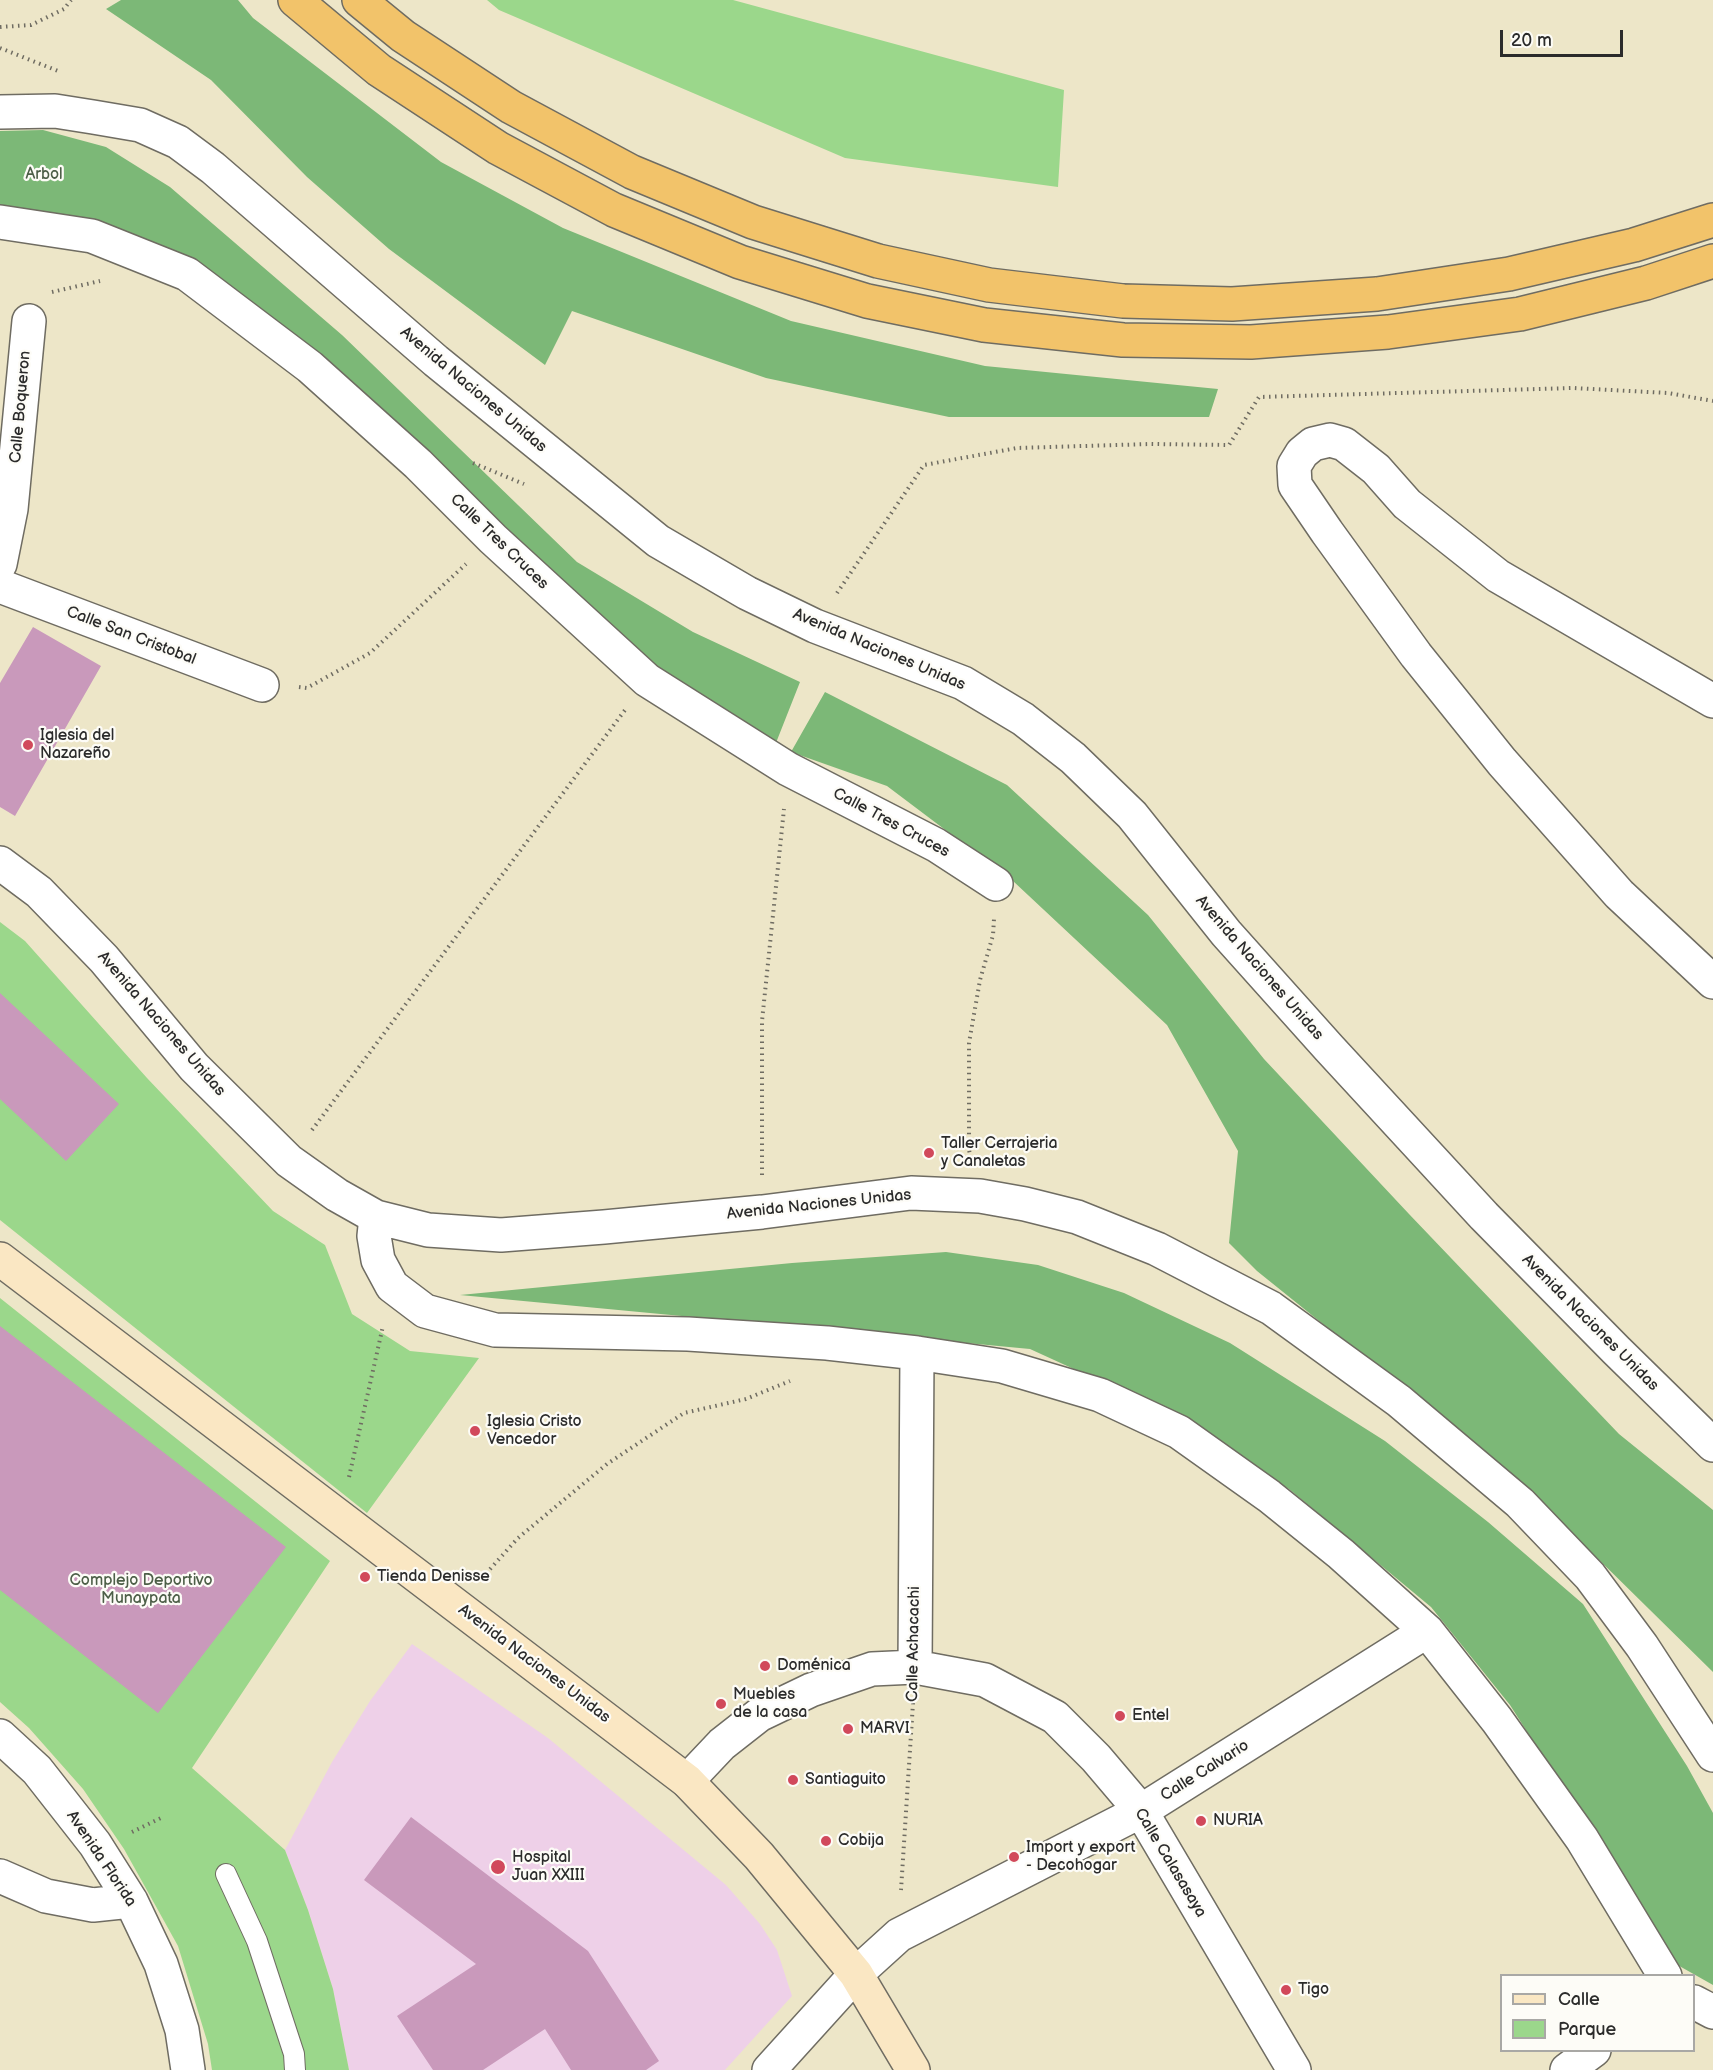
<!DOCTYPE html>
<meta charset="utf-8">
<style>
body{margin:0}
#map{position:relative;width:1713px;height:2070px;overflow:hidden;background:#ede6c8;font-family:"Balsamiq Sans",sans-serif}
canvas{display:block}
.legend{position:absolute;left:1500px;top:1974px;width:195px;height:78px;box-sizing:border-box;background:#fdfcf7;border:2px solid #a9a8a5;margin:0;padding:8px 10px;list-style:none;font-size:18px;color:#2b2b2b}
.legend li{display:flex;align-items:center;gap:12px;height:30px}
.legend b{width:30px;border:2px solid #a9a8a5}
.scale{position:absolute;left:1500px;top:30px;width:123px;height:27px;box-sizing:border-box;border:3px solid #2b2b2b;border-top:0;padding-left:8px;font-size:18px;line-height:21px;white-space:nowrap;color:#2b2b2b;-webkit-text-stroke:4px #fdfcf7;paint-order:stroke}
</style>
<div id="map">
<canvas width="1713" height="2070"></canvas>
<ul class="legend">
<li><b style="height:8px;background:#fae7c3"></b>Calle</li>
<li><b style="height:16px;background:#9bd78b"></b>Parque</li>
</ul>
<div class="scale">20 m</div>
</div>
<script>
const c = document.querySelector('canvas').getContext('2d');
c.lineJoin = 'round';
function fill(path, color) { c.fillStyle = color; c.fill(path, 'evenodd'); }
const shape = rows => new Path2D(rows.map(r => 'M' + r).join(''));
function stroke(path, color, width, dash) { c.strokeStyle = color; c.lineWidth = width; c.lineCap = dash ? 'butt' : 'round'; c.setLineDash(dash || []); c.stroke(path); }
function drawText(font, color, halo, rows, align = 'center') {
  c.font = font + ' "Balsamiq Sans",sans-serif'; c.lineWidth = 4.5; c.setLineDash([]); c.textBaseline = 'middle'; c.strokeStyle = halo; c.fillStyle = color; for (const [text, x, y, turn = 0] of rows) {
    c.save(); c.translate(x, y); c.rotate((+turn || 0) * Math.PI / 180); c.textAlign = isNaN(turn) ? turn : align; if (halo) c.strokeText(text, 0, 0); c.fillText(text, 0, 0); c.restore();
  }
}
fill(shape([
 [412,1644,548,1738,726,1885,760,1924,777,1950,792,1996,725,2070,349,2070,333,1989,308,1910,285,1850,332,1762,370,1701]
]), '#eed0e8');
fill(shape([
 [487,0,733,0,1064,90,1058,187,845,158,499,10],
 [0,922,25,941,147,1078,273,1211,325,1245,352,1314,410,1351,479,1358,367,1513,0,1220],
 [0,1298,330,1561,192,1768,285,1850,308,1910,333,1989,349,2070,212,2070,208,2044,178,1946,124,1849,83,1789,29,1728,0,1702]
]), '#9bd78b');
fill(shape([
 [121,0,238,0,253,18,441,162,563,228,791,321,985,366,1218,389,1209,417,949,417,766,378,572,311,545,365,389,249,307,177,211,80,106,9],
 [43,130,106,147,170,187,342,335,577,562,693,632,800,682,770,758,557,617,304,376,182,277,0,213,0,131],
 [825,692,1007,785,1148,915,1264,1059,1409,1214,1619,1434,1713,1510,1713,1672,1523,1485,1257,1271,1229,1243,1238,1151,1167,1025,1013,881,887,786,791,752],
 [946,1252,1038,1265,1124,1293,1230,1343,1385,1441,1488,1522,1583,1604,1687,1766,1713,1813,1713,1985,1674,1963,1510,1705,1431,1607,1289,1489,1146,1402,1030,1349,460,1295,792,1263]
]), '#7cb877');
fill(shape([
 [33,627,101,666,15,816,0,807,0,683],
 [0,993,119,1104,66,1161,0,1099],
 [0,1326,286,1547,158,1713,0,1590],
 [411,1817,588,1951,659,2061,646,2070,571,2070,545,2029,483,2070,433,2070,397,2016,476,1964,364,1880]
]), '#c999bb');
const lane = shape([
 [226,1874,257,1941,294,2054,295,2070]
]);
const street = shape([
 [0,112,55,111,93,117,140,125,178,142,213,168,436,361,658,541,747,593,815,626,963,683,1023,719,1073,758,1132,815,1226,933,1329,1048,1484,1216,1616,1350,1713,1445],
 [0,222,92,236,187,274,310,367,418,464,493,539,647,680,788,769,936,845,996,884],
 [0,564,11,509,29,321],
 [0,586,262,685],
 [1713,701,1498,576,1407,504,1376,469,1344,444,1330,440,1313,444,1302,453,1294,466,1295,485,1327,532,1416,655,1502,762,1619,894,1713,982],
 [0,863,39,892,104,959,194,1067,289,1161,337,1195,376,1217,428,1230,501,1235,604,1227,762,1212,911,1193,980,1196,1025,1204,1077,1217,1157,1249,1271,1308,1399,1401,1520,1503,1590,1576,1642,1646,1713,1755],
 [376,1217,374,1236,378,1260,392,1286,425,1311,495,1330,688,1334,827,1343,917,1353,1002,1366,1100,1395,1179,1432,1269,1496,1341,1554,1427,1631,1497,1720,1582,1839,1665,1976],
 [915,1667,917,1353],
 [0,1736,37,1770,95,1844,131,1901,161,1964,182,2030,188,2070],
 [687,1781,722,1744,759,1715,811,1690,872,1669,915,1667,985,1680,1055,1717,1096,1758,1141,1811,1294,2070],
 [0,1876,46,1896,93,1905,131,1901],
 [1694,2002,1713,2012],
 [769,2070,856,1974,899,1935,1141,1811,1427,1631],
 [1567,2070,1594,2050]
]);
const secondary = shape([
 [0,1259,687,1781,759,1856,856,1974,913,2070]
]);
const highway = shape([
 [295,0,379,70,498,148,614,210,740,262,867,301,984,325,1123,340,1251,342,1388,332,1520,314,1646,283,1713,261],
 [359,0,403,36,511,107,632,172,753,222,878,261,989,285,1123,301,1232,304,1377,294,1509,274,1634,245,1713,220]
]);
stroke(lane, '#6f6c62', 22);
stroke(street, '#6f6c62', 36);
stroke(secondary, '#6f6c62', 36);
stroke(highway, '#6f6c62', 36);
stroke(shape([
 [0,27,31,25,64,9,71,0],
 [0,48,58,71],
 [52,292,100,281],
 [473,463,524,484],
 [837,593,924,465,1017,448,1150,444,1229,445,1259,397,1573,388,1668,393,1713,401],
 [299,687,307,688,370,653,466,564],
 [312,1130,625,710],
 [971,1158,969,1150,969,1043,980,980,993,935,994,919],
 [762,1175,762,1021,784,809],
 [349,1477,383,1326],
 [482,1578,518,1538,607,1464,684,1413,746,1399,790,1381],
 [132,1832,163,1817],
 [901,1890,913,1703]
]), '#6f6c62', 4, [1.5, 4.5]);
stroke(lane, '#fff', 20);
stroke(street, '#fff', 33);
stroke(secondary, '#fae7c3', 33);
stroke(highway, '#f2c36a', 33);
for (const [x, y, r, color] of [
 [28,745,6,"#d1495b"],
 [929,1153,6,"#d1495b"],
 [475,1431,6,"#d1495b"],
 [365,1577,6,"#d1495b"],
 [765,1666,6,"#d1495b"],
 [721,1704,6,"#d1495b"],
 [1120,1716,6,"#d1495b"],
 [848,1729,6,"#d1495b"],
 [793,1780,6,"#d1495b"],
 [1201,1821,6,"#d1495b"],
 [826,1841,6,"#d1495b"],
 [1014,1857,6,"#d1495b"],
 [498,1867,8,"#d1495b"],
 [1286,1990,6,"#d1495b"]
]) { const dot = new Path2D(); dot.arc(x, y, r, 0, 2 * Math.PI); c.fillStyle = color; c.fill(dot); stroke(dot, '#fdfcf7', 2); }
drawText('16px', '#4d5f48', '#fdfcf7', [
 ["Arbol",44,175],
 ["Complejo Deportivo",141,1581],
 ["Munaypata",141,1599]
]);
drawText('16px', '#2b2b2b', '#fdfcf7', [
 ["Avenida Naciones Unidas",473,390,40],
 ["Calle Boqueron",21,407,-85],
 ["Calle Tres Cruces",499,542,44],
 ["Calle San Cristobal",131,636,21],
 ["Avenida Naciones Unidas",879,650,23],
 ["Calle Tres Cruces",891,823,28],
 ["Avenida Naciones Unidas",1259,968,49],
 ["Avenida Naciones Unidas",161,1024,49],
 ["Avenida Naciones Unidas",819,1205,-6],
 ["Avenida Naciones Unidas",1590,1323,45],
 ["Calle Achacachi",914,1644,-89],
 ["Avenida Naciones Unidas",534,1664,37],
 ["Calle Calvario",1205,1771,-32],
 ["Avenida Florida",101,1859,56],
 ["Calle Calasasaya",1170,1863,59]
]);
drawText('16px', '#2b2b2b', '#fdfcf7', [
 ["Iglesia del",40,736],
 ["Nazareño",40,754],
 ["Taller Cerrajeria",941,1144],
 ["y Canaletas",941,1162],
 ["Iglesia Cristo",487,1422],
 ["Vencedor",487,1440],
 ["Tienda Denisse",377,1577],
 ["Doménica",777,1666],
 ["Muebles",733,1695],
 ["de la casa",733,1713],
 ["Entel",1132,1716],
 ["MARVI",860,1729],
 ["Santiaguito",805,1780],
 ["NURIA",1213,1821],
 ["Cobija",838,1841],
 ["Import y export",1026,1848],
 ["- Decohogar",1026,1866],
 ["Hospital",512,1858],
 ["Juan XXIII",512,1876],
 ["Tigo",1298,1990]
], 'left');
</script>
